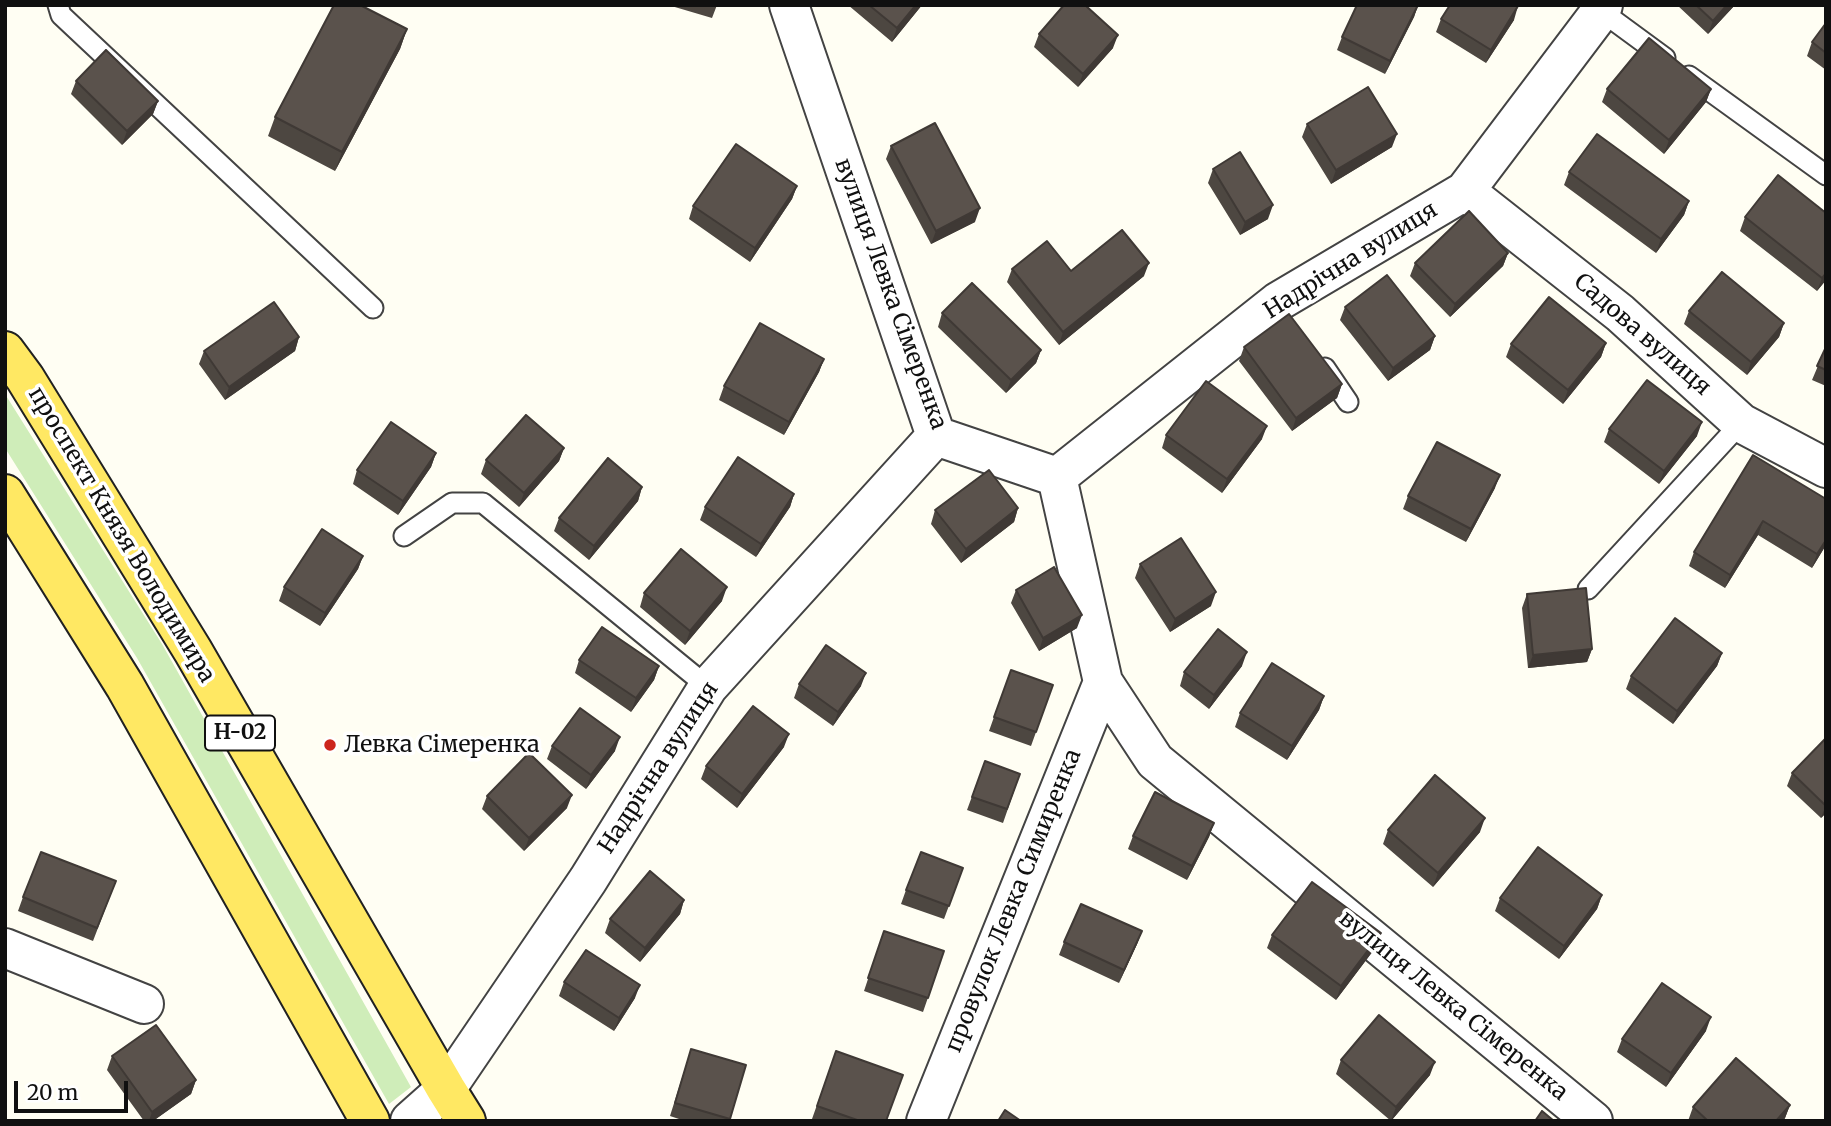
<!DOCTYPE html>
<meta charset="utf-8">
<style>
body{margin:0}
#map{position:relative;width:1831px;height:1126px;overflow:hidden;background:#fffef3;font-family:Merriweather,serif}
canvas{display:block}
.frame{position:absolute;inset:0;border:7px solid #101010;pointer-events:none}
.scale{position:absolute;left:14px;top:1081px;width:114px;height:32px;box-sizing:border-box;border:4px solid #101010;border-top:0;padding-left:9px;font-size:21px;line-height:24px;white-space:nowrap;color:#101010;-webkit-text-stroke:5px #fff;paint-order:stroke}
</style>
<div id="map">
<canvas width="1831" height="1126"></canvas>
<div class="frame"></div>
<div class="scale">20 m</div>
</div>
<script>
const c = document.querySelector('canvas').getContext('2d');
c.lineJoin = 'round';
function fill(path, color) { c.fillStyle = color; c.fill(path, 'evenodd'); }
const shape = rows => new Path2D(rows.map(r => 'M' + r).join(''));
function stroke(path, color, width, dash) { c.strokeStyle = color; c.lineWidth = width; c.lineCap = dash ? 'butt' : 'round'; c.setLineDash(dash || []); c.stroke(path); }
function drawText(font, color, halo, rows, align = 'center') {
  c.font = font + ' Merriweather,serif'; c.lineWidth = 7; c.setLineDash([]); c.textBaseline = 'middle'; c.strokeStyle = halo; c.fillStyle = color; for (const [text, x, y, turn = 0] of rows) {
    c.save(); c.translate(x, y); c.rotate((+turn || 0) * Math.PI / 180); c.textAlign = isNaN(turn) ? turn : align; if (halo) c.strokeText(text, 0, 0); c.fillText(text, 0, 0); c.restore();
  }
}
fill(shape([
 [5,394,162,644,411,1087,389,1104,137,658,5,448]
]), '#cfedb9');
const lane = shape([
 [58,5,61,15,373,308],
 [1601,11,1665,58],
 [1689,76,1826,175],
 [1325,368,1348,402],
 [404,536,452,503,483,503,708,687],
 [1588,589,1741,423]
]);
const street = shape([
 [789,5,936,436,1057,477,1103,682,1155,761,1593,1121],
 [1465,191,1620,313,1741,423,1826,468],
 [1057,477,1279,301,1465,191,1601,11,1603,5],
 [5,948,144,1004],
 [410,1121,446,1089,588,880,708,687,936,436],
 [926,1121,1103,682]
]);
const primary = shape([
 [5,351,25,378,193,651,446,1089,466,1121],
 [5,494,125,686,370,1121]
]);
stroke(lane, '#434343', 23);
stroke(street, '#434343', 42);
stroke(primary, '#212121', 42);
stroke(lane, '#fff', 19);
stroke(street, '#fff', 38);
stroke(primary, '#ffe863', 38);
fill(shape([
 [668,5,717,5,712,18],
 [848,5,922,5,892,42],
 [1418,5,1414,17,1385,74,1337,50,1342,37],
 [1677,5,1735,5,1708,34],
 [1441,19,1514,20,1486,63,1436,32],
 [1826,23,1826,70,1807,56,1812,42],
 [407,29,400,49,335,171,268,136,275,117],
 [1039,34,1113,48,1078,87,1034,47],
 [76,81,158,101,153,114,122,145,71,94],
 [1607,89,1711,89,1706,102,1664,154,1602,102],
 [1307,124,1392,147,1331,184,1302,137],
 [891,146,975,222,931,244,886,159],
 [1213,169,1268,219,1240,235,1208,183],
 [1569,172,1689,201,1684,215,1656,253,1564,185],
 [797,186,792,199,750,262,689,219,693,206],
 [1826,213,1826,280,1817,291,1740,231,1745,217],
 [1508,253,1503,266,1450,317,1410,276,1415,263],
 [1012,269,1071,271,1144,276,1059,345,1007,282],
 [1345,307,1435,336,1430,350,1388,381,1340,320],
 [1689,311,1784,323,1779,337,1747,375,1684,324],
 [942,313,1041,350,1036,363,1006,393,938,327],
 [299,337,295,351,225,400,199,364,204,351],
 [1606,343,1601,357,1563,404,1506,357,1511,344],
 [1244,347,1342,384,1337,398,1292,431,1239,361],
 [1826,347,1826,386,1812,380],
 [824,359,819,372,784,435,719,400,724,386],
 [1609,429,1697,436,1659,484,1604,442],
 [1166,435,1262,439,1222,493,1162,448],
 [564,448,559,461,519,507,481,474,486,460],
 [436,453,431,467,398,515,353,484,357,470],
 [1753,455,1826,499,1826,545,1812,568,1758,535,1725,588,1689,566,1694,552],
 [642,487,638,501,589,560,554,531,559,518],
 [1495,488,1466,542,1403,509,1408,496],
 [794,494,790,507,756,557,700,520,705,507],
 [1018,508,1014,522,961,563,931,524,935,510],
 [363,556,358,569,320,626,279,601,284,587],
 [1140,564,1211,606,1170,632,1135,578],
 [1016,590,1077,628,1039,651,1011,603],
 [644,593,722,601,685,645,640,607],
 [1527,594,1592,649,1587,662,1528,668,1522,608],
 [1722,653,1717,666,1673,724,1626,689,1631,676],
 [579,660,659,666,654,680,631,712,575,673],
 [1242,666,1209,709,1180,686,1184,672],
 [799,684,861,686,833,726,794,698],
 [1053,685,1031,746,989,731,994,717],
 [1324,696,1319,710,1287,760,1235,727,1240,713],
 [1826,738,1826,813,1821,818,1787,786,1792,773],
 [552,746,615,751,586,789,547,759],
 [784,747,737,808,701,779,706,766],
 [985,761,1020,774,1003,823,967,810],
 [487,796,567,808,524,851,482,809],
 [1214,823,1209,837,1187,880,1128,849,1133,836],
 [1388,830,1480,832,1433,887,1383,844],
 [963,868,944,919,901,904,906,890],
 [116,881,93,941,18,911,23,897],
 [1602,895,1597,909,1559,959,1495,911,1500,898],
 [684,900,680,914,640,962,605,933,610,919],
 [884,931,944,951,923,1012,864,991],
 [1142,931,1137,944,1119,983,1059,955,1064,942],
 [1272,935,1376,947,1336,1000,1267,948],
 [564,982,635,998,614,1031,559,996],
 [1706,1031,1666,1087,1617,1052,1622,1039],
 [691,1049,730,1119,729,1121,685,1121,670,1116],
 [836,1051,886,1121,817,1121,812,1119],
 [112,1056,196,1080,191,1094,153,1121,144,1121,107,1070],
 [1341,1060,1430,1075,1391,1121,1336,1074],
 [1790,1105,1785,1118,1783,1121,1688,1121,1693,1107]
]), '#4d4741');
fill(shape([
 [916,5,922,5,892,42,897,28],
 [1418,5,1414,17,1385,74,1390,61],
 [1727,5,1735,5,1708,34,1713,21],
 [1518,6,1514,20,1486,63,1491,50],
 [407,29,400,49,335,171,342,152],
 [1118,35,1113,48,1078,87,1083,74],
 [1711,89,1706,102,1664,154,1669,140],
 [158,101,153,114,122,145,127,131],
 [1397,134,1392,147,1331,184,1336,170],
 [797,186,792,199,750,262,755,248],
 [1689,201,1684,215,1656,253,1661,239],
 [1273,205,1268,219,1240,235,1245,222],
 [980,208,975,222,931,244,936,231],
 [1508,253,1503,266,1450,317,1455,304],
 [1149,263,1144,276,1059,345,1063,332],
 [1826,273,1826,280,1817,291,1822,278],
 [1784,323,1779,337,1747,375,1751,362],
 [1435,336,1430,350,1388,381,1393,368],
 [299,337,295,351,225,400,229,387],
 [1606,343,1601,357,1563,404,1568,390],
 [1041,350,1036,363,1006,393,1011,380],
 [824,359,819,372,784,435,789,422],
 [1342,384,1337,398,1292,431,1296,418],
 [1702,422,1697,436,1659,484,1664,471],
 [1267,426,1262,439,1222,493,1227,479],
 [564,448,559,461,519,507,524,493],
 [436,453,431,467,398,515,403,501],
 [1500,475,1495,488,1466,542,1471,529],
 [642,487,638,501,589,560,594,546],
 [794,494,790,507,756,557,761,544],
 [1018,508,1014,522,961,563,966,549],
 [1763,521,1758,535,1725,588,1730,575],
 [1826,540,1826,545,1812,568,1817,554],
 [363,556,358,569,320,626,325,613],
 [727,587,722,601,685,645,690,631],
 [1216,592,1211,606,1170,632,1175,619],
 [1082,615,1077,628,1039,651,1043,638],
 [1592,649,1587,662,1528,668,1533,655],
 [1247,652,1242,666,1209,709,1214,695],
 [1722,653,1717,666,1673,724,1677,711],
 [659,666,654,680,631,712,636,698],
 [866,673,861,686,833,726,838,712],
 [1324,696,1319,710,1287,760,1292,746],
 [789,734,784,747,737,808,742,794],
 [620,737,615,751,586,789,591,775],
 [572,795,567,808,524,851,529,838],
 [1826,805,1826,813,1821,818],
 [1485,818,1480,832,1433,887,1438,873],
 [1214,823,1209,837,1187,880,1192,866],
 [1602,895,1597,909,1559,959,1564,946],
 [684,900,680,914,640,962,645,948],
 [1142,931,1137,944,1119,983,1124,970],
 [1381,933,1376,947,1336,1000,1341,986],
 [640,985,635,998,614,1031,619,1018],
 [1711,1017,1706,1031,1666,1087,1671,1073],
 [1435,1062,1430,1075,1391,1121,1396,1107],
 [196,1080,191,1094,153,1121,149,1121,152,1112],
 [1790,1105,1785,1118,1783,1121,1776,1121]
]), '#3f3935');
const building = shape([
 [334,5,360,5,407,29,342,152,275,117,334,5],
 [869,5,916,5,897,28,869,5],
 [1064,5,1085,5,1118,35,1083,74,1039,34,1064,5],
 [1357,5,1418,5,1390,61,1342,37,1357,5],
 [1450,5,1517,5,1518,6,1491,50,1441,19,1450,5],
 [1696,5,1727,5,1713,21,1696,5],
 [1826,23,1826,53,1812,42,1826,23],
 [1649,38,1711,89,1669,140,1607,89,1649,38],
 [106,50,158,101,127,131,76,81,106,50],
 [1368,87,1397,134,1336,170,1307,124,1368,87],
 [935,123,980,208,936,231,891,146,935,123],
 [1597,134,1689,201,1661,239,1569,172,1597,134],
 [736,144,797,186,755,248,693,206,736,144],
 [1240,152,1273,205,1245,222,1213,169,1240,152],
 [1778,175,1826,213,1826,273,1822,278,1745,217,1778,175],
 [1469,211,1508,253,1455,304,1415,263,1469,211],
 [1122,230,1149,263,1063,332,1012,269,1047,241,1071,271,1122,230],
 [1722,272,1784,323,1751,362,1689,311,1722,272],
 [1387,275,1435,336,1393,368,1345,307,1387,275],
 [972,283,1041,350,1011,380,942,313,972,283],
 [1549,297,1606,343,1568,390,1511,344,1549,297],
 [274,302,299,337,229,387,204,351,274,302],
 [1289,314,1342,384,1296,418,1244,347,1289,314],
 [760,323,824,359,789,422,724,386,760,323],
 [1826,347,1826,370,1817,366,1826,347],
 [1647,380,1702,422,1664,471,1609,429,1647,380],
 [1206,381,1267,426,1227,479,1166,435,1206,381],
 [526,415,564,448,524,493,486,460,526,415],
 [391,422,436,453,403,501,357,470,391,422],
 [1437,442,1500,475,1471,529,1408,496,1437,442],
 [1753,455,1826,499,1826,540,1817,554,1763,521,1730,575,1694,552,1753,455],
 [738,457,794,494,761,544,705,507,738,457],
 [608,458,642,487,594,546,559,518,608,458],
 [989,470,1018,508,966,549,935,510,989,470],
 [322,529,363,556,325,613,284,587,322,529],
 [1181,538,1216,592,1175,619,1140,564,1181,538],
 [681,549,727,587,690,631,644,593,681,549],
 [1054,567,1082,615,1043,638,1016,590,1054,567],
 [1586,588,1592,649,1533,655,1527,594,1586,588],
 [1675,618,1722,653,1677,711,1631,676,1675,618],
 [602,627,659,666,636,698,579,660,602,627],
 [1218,629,1247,652,1214,695,1184,672,1218,629],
 [826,645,866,673,838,712,799,684,826,645],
 [1272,663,1324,696,1292,746,1240,713,1272,663],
 [1011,670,1053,685,1036,732,994,717,1011,670],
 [753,706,789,734,742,794,706,766,753,706],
 [580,708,620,737,591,775,552,746,580,708],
 [1826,738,1826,805,1825,805,1792,773,1826,738],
 [529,753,572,795,529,838,487,796,529,753],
 [985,761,1020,774,1007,809,972,797,985,761],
 [1435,775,1485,818,1438,873,1388,830,1435,775],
 [1155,792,1214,823,1192,866,1133,836,1155,792],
 [1538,847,1602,895,1564,946,1500,898,1538,847],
 [41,852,116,881,97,928,23,897,41,852],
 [921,852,963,868,949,906,906,890,921,852],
 [650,871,684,900,645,948,610,919,650,871],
 [1312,882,1381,933,1341,986,1272,935,1312,882],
 [1081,904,1142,931,1124,970,1064,942,1081,904],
 [884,931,944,951,928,998,868,978,884,931],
 [586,950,640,985,619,1018,564,982,586,950],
 [1662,983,1711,1017,1671,1073,1622,1039,1662,983],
 [1379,1015,1435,1062,1396,1107,1341,1060,1379,1015],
 [156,1025,196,1080,152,1112,112,1056,156,1025],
 [691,1049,746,1065,730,1119,675,1103,691,1049],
 [836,1051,903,1075,886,1121,860,1121,817,1106,836,1051],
 [1736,1058,1790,1105,1776,1121,1708,1121,1693,1107,1736,1058],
 [1005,1110,1021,1121,998,1121,1005,1110],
 [1542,1111,1554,1121,1535,1121,1542,1111]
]);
fill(building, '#5a524c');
stroke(building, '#3f3935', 2);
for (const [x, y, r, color] of [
 [330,745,7,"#cc251c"]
]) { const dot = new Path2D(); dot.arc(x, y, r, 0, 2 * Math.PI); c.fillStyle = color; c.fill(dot); stroke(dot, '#fff', 2.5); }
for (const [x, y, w] of [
 [240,733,70]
]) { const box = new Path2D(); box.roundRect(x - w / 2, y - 17.5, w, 35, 5); c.fillStyle = '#fff'; c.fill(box); stroke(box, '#101010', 2); }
drawText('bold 21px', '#101010', null, [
 ["Н-02",240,733]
]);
drawText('23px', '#101010', '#fff', [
 ["Надрічна вулиця",1351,261,-32],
 ["вулиця Левка Сімеренка",890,294,70],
 ["Садова вулиця",1642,335,41],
 ["проспект Князя Володимира",121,535,59],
 ["Надрічна вулиця",659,768,-57],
 ["провулок Левка Симиренка",1014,901,-68],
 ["вулиця Левка Сімеренка",1453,1006,39]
]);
drawText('23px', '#101010', '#fff', [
 ["Левка Сімеренка",344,745]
], 'left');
</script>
